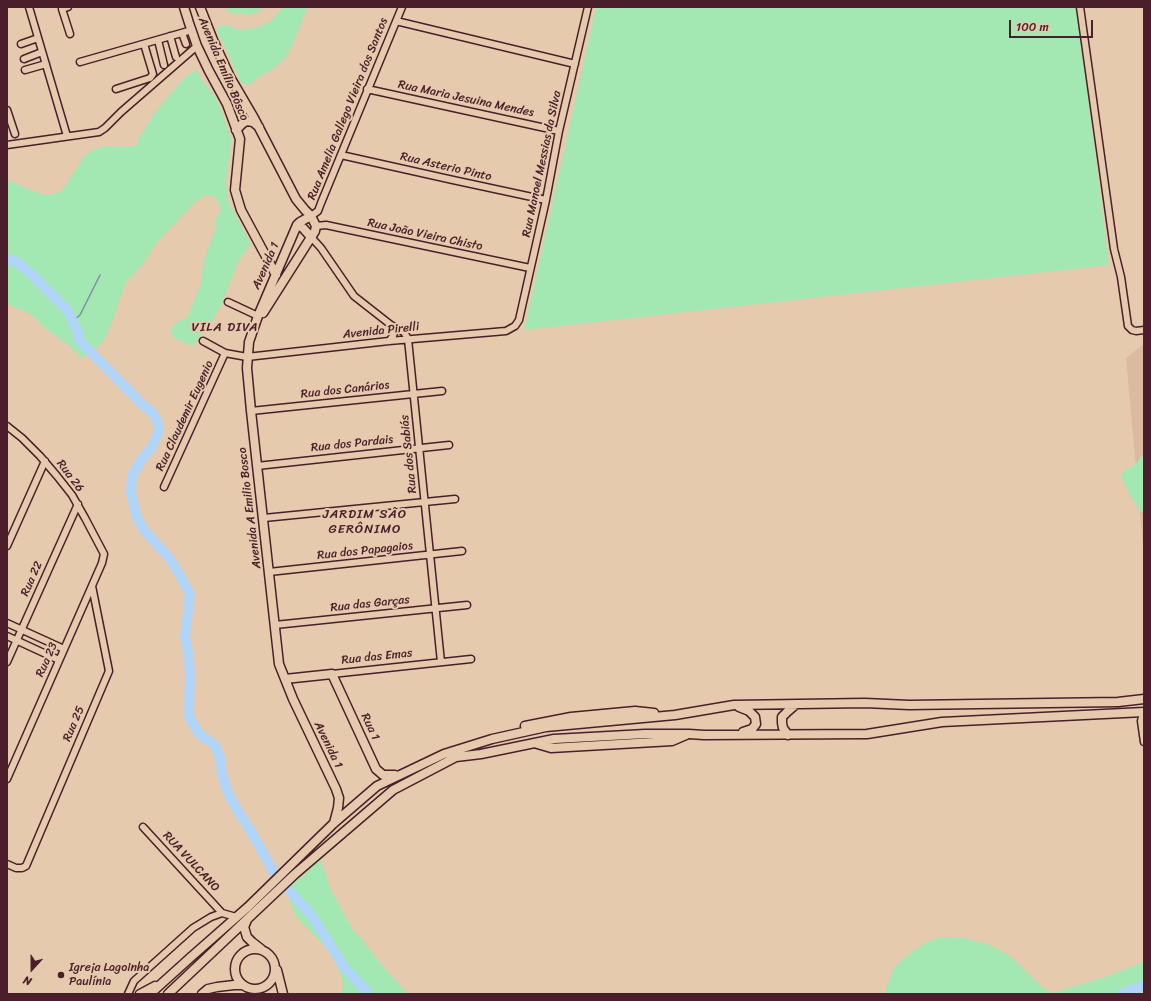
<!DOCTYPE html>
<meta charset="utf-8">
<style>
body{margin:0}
#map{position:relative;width:1151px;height:1001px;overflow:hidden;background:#e6caad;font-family:Sriracha,sans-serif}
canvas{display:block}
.frame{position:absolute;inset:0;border:8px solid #4a1f2b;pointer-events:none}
.north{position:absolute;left:12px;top:949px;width:40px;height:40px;-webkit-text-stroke:3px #e6caad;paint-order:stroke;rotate:201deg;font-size:11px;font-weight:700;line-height:16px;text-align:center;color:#4a1f2b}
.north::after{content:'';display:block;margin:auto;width:14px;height:18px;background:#4a1f2b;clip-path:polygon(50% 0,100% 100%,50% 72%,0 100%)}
.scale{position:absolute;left:1009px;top:20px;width:84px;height:18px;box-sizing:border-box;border:2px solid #4a1f2b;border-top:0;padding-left:5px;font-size:12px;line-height:14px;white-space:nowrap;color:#4a1f2b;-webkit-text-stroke:3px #e6caad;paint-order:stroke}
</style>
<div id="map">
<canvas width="1151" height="1001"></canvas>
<div class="frame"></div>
<div class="north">N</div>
<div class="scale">100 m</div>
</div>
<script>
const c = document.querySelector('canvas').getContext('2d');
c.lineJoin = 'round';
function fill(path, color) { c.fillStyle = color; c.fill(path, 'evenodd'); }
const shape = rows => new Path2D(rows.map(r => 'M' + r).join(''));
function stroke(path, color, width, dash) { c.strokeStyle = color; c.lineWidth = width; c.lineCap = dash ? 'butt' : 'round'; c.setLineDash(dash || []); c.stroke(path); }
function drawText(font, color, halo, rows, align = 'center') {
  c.font = font + ' Sriracha,sans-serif'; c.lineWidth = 4; c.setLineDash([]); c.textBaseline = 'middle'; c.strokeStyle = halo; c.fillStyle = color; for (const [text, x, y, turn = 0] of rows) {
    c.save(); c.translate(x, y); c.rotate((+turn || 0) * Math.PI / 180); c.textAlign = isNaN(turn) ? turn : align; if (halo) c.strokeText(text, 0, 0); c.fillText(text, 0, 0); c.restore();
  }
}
fill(shape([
 [1144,344,1144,556,1126,358]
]), '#dbbb9f');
fill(shape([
 [227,7,264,7,258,12,249,15,241,13,235,14,226,11],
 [283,7,310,7,306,11,291,48,285,58,273,69,257,78,250,85,244,84,240,82,238,77,223,43,218,35,217,30,218,26,227,25,240,30,257,27,266,24,274,18],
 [596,7,1077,7,1109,265,524,330],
 [197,70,203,82,209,88,217,100,228,129,231,137,231,143,226,182,228,201,251,244,239,260,220,307,210,324,199,338,192,346,174,338,170,330,176,323,186,318,190,311,201,283,202,272,205,256,216,228,216,219,221,208,214,196,206,195,197,200,157,242,142,265,126,282,119,300,117,309,106,336,101,344,82,358,67,344,46,329,33,316,26,312,7,304,7,180,41,194,49,195,60,192,66,185,85,155,93,150,105,146,117,147,136,146,140,136,155,112,185,77],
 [1144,453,1144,512,1141,512,1131,497,1121,476,1126,469,1135,465],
 [318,853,331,890,354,932,361,938,386,970,408,994,340,994,343,987,342,977,334,960,329,951,295,915,288,896,288,887,294,881,303,876,310,869,313,860],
 [945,937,966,938,990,945,1010,956,1041,986,1052,993,1105,977,1144,962,1144,994,888,994,885,991,893,970,901,960,925,943,938,938]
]), '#a3e7b3');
stroke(shape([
 [73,321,80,315,100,275]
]), '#878ca7', 1.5);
stroke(shape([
 [7,259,15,261,28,271,68,311,78,332,78,338,82,343,143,405,153,413,157,421,159,430,156,438,151,448,141,460,132,476,131,493,137,518,145,531,170,559,181,577,190,595,185,636,188,652,190,670,189,716,199,734,215,745,220,757,222,774,228,793,238,811,249,828,276,876,313,917,344,967,369,994],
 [1122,994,1144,985]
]), '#b0d5f9', 10);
const minor = shape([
 [29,7,67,136],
 [68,7,62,9,70,34],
 [1080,7,1114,249,1121,277,1128,326,1132,330,1136,331,1144,330],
 [396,21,575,64],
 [182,33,186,44],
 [170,36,176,57],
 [158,40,164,65],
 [21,44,38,38],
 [24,59,42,52],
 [80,62,192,30],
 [25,70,46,64],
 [116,89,150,78,153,74,144,44],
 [367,89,559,131],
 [7,110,15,134],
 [7,145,99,132,105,128,121,112,197,46],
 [341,155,453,180,546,200],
 [311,216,318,211,321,203,402,7],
 [316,226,326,225,530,268],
 [311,237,321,248,354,296,391,325,404,332,408,339,441,662],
 [228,302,258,316],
 [203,341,225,353,247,357,389,341,506,331,515,326,519,320,546,200,559,131,588,7],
 [389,341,393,336,394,332,391,325],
 [251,411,442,391],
 [7,426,22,438,40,456,57,476,72,495,85,518,104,554,102,563,7,779],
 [257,466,449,445],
 [164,487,225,353],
 [264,518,455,499],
 [7,546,45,461],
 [269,572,462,551],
 [7,623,64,649],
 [275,625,467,605],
 [7,636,59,660],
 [7,662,78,504],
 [332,674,471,659],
 [1143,713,1141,721,1144,742],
 [143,827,222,913],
 [7,864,16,868,22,868,26,866,109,671,92,586],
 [128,994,134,981,193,928,211,917,222,913,236,917]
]);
const major = shape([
 [184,7,189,23,197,46,209,71,227,104,240,139,235,190,241,210,276,275],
 [200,7,213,40,230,77,254,118,296,199,305,210,311,216,316,226,315,231,263,313],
 [236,130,243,123,247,121,253,122,259,127],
 [311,216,300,222,297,225,258,316,249,342,247,368,251,411,279,664,293,699,336,789,339,798,338,808,334,823],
 [297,225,303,228,311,237],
 [285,679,332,674,376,769,383,775,395,775],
 [739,707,749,711,755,717,756,724,752,729,743,732],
 [525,726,571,717,635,711,654,713],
 [788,735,783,728,782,723,782,717,787,712,795,705],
 [534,743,551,748,672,741,686,735],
 [247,920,244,927,247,937,252,942,261,949],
 '235 969a20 20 0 1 1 40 0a20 20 0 1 1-40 0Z',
 [277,970,283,994],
 [140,994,155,986],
 [150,994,191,957,248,907,334,823,377,786,444,754,492,739,546,727,675,715,734,705,865,703,909,705,1118,702,1144,699],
 [168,994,295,874,393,790,456,757,481,754,554,739,645,734,689,734,704,735,867,734,942,722,1144,712],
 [202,994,208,989,217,987,234,985,243,985]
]);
stroke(minor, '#4a1f2b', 9);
stroke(major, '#4a1f2b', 11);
stroke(minor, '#e6caad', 6);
stroke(major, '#e6caad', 8);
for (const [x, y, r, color] of [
 [61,975,4,"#4a1f2b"]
]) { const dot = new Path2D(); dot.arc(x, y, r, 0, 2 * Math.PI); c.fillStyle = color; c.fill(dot); stroke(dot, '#e6caad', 1.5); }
drawText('12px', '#4a1f2b', '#e6caad', [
 ["Avenida Emílio Bôsco",223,69,67],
 ["Rua Maria Jesuina Mendes",466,99,12],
 ["Rua Amelia Gallego Vieira dos Santos",348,109,-68],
 ["Rua Manoel Messias da Silva",542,164,-78],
 ["Rua Asterio Pinto",446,167,13],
 ["Rua João Vieira Chisto",425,235,12],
 ["Avenida 1",266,266,-66],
 ["Avenida Pirelli",381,331,-6],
 ["Rua dos Canários",345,390,-6],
 ["Rua Claudemir Eugenio",185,416,-65],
 ["Rua dos Pardais",352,444,-6],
 ["Rua dos Sabiás",409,454,-96],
 ["Rua 26",70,476,53],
 ["Avenida A Emilio Bosco",250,508,-97],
 ["Rua dos Papagaios",365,551,-6],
 ["Rua 22",32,579,-66],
 ["Rua das Garças",370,604,-6],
 ["Rua das Emas",377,657,-6],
 ["Rua 23",47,660,-66],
 ["Rua 25",74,724,-67],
 ["Rua 1",370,727,65],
 ["Avenida 1",328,745,64],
 ["RUA VULCANO",191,862,47]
]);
drawText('12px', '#4a1f2b', '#e6caad', [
 ["Igreja Lagoinha",69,968],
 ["Paulínia",69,982]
], 'left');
c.letterSpacing = '1px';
drawText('13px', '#4a1f2b', '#e6caad', [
 ["VILA DIVA",225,328],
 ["JARDIM SÃO",365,515],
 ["GERÔNIMO",365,530]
]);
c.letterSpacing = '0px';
</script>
